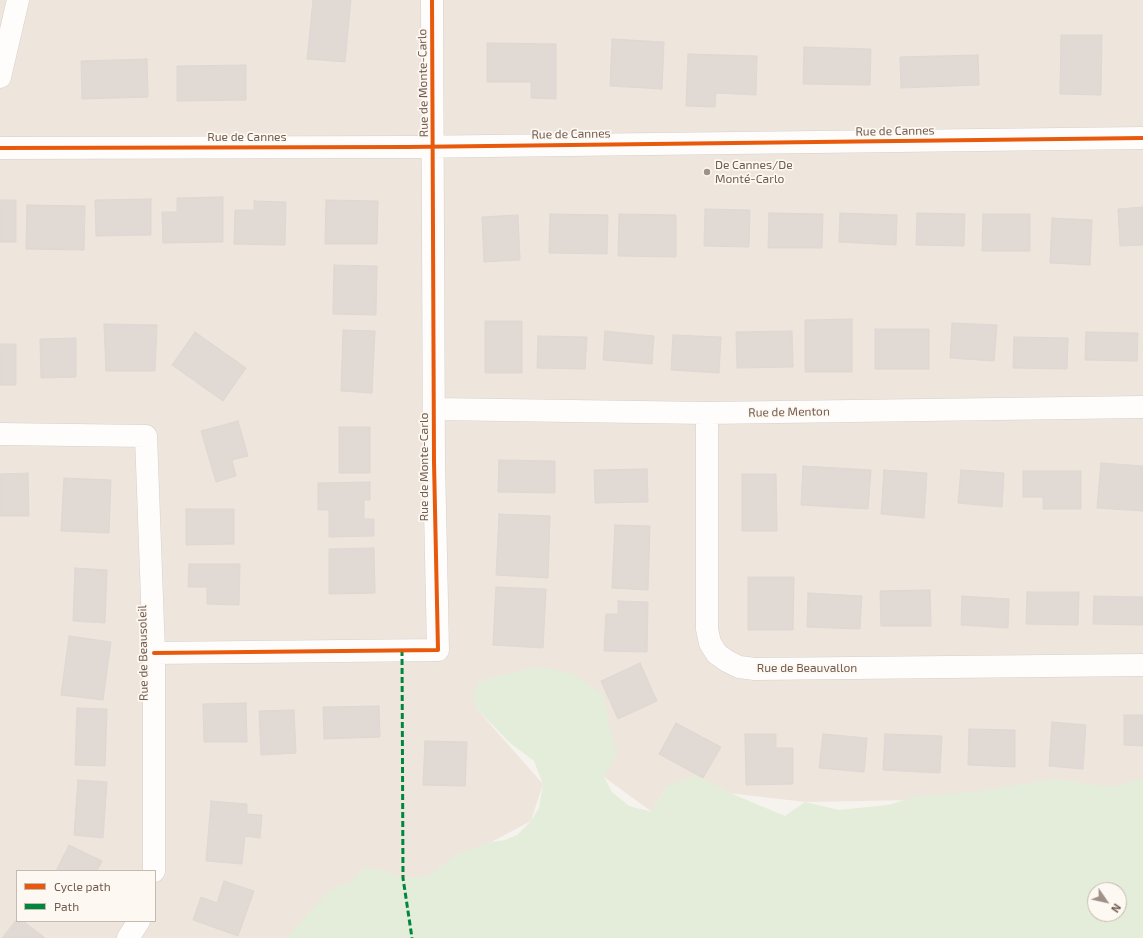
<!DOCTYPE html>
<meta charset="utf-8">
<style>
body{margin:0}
#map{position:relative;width:1143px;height:938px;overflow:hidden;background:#f6f3ee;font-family:"Exo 2",sans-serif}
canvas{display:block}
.legend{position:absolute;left:16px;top:870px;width:140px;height:52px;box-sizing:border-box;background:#fdf8f1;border:1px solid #c5bab1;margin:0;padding:5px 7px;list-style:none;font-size:12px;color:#725c50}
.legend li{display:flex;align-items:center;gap:8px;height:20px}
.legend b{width:20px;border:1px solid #c5bab1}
.north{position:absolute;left:1087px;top:882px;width:40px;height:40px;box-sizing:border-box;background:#fdf8f1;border:1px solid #c5bab1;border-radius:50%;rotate:124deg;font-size:11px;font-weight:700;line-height:16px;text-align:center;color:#725c50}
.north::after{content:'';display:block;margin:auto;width:14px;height:18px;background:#a09187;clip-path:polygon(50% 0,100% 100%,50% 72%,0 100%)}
</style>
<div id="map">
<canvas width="1143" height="938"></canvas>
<ul class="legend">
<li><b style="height:5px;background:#e8590c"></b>Cycle path</li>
<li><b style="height:5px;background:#00873e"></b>Path</li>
</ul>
<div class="north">N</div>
</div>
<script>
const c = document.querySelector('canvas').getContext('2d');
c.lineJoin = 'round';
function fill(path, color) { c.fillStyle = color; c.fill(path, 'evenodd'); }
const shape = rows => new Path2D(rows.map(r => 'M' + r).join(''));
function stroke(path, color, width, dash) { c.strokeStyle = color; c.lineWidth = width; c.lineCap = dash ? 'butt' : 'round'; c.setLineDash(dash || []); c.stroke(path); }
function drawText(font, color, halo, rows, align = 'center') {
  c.font = font + ' "Exo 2",sans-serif'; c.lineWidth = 3.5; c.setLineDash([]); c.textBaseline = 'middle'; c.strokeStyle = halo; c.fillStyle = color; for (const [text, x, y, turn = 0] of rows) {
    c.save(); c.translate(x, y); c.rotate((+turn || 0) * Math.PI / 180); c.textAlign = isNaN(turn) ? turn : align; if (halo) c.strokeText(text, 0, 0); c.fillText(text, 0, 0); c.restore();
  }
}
fill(shape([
 [0,0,1143,0,1143,796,805,802,667,786,652,812,604,777,476,708,543,784,531,821,428,876,290,938,0,938],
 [17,871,155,871,155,921,17,921]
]), '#eee6dd');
fill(shape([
 [537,667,572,673,604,695,609,725,617,754,604,777,612,792,629,806,652,812,667,786,696,775,735,795,785,816,805,802,839,810,888,805,917,796,982,791,1054,779,1111,787,1143,778,1143,938,286,938,330,890,351,882,364,867,383,871,403,878,428,876,456,855,487,843,505,840,517,835,531,821,539,808,543,784,534,761,509,742,476,708,472,693,479,683,494,677],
 [1095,890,1119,890,1119,914,1095,914]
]), '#e4ecda');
const building = shape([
 [313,0,351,0,345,62,307,59,313,0],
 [1061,35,1102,35,1101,95,1060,94,1061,35],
 [612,39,664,42,662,89,610,86,612,39],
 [487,43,556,44,556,99,531,98,531,82,487,82,487,43],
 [804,47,871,49,870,85,803,84,804,47],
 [688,54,757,56,756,95,716,93,715,107,686,106,688,54],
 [978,55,979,85,901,88,900,57,978,55],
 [147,59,148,97,82,99,81,61,147,59],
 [246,65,246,100,177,101,177,66,246,65],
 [223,197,223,242,163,243,162,212,177,212,177,198,223,197],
 [151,199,151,235,96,236,95,200,151,199],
 [0,200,16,200,16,242,0,242,0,200],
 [326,200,378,201,377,244,325,244,326,200],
 [254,201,286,202,285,245,234,244,235,210,254,210,254,201],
 [27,205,85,206,84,250,26,249,27,205],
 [1143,207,1143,245,1120,246,1118,209,1143,207],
 [705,209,750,210,749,247,704,246,705,209],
 [769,213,823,214,822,248,768,248,769,213],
 [840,213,897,215,896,245,839,242,840,213],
 [917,213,965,214,964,246,916,245,917,213],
 [550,214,608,215,607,254,549,253,550,214],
 [619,214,676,215,676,257,618,256,619,214],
 [983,214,1030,214,1030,251,982,251,983,214],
 [518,215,520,260,484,262,482,217,518,215],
 [1052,218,1092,220,1090,265,1050,263,1052,218],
 [334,265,377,266,376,315,333,314,334,265],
 [852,319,852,372,805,372,805,320,852,319],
 [485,321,522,321,522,373,485,373,485,321],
 [952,323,997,325,994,361,950,358,952,323],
 [104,324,157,325,155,371,106,371,104,324],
 [875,329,929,329,929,369,875,369,875,329],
 [343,330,375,331,372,393,341,391,343,330],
 [605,331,654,336,652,364,603,360,605,331],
 [792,331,793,367,737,368,736,332,792,331],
 [195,332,246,368,223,401,172,365,195,332],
 [1086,332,1138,333,1137,361,1085,360,1086,332],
 [673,335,721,337,719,373,671,370,673,335],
 [538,336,587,337,585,369,537,368,538,336],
 [1014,337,1068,338,1067,369,1013,368,1014,337],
 [76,338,76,377,41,378,40,339,76,338],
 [0,344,16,344,16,385,0,385,0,344],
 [238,421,248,456,232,460,236,476,216,482,201,431,238,421],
 [339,427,370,427,370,473,339,473,339,427],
 [499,460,555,461,555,493,498,492,499,460],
 [1101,463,1143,466,1143,511,1097,508,1101,463],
 [803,466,871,470,868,509,801,505,803,466],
 [647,469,648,502,595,503,594,470,647,469],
 [884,470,927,473,924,518,881,514,884,470],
 [961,470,1004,473,1002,507,958,503,961,470],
 [1023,471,1081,471,1081,509,1043,509,1043,497,1023,497,1023,471],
 [28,473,29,516,0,516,0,474,28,473],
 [742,474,776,474,777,531,742,531,742,474],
 [64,478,111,480,109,533,61,531,64,478],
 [370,482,370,500,364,500,364,519,374,519,374,536,329,537,329,510,318,510,318,483,370,482],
 [186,509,234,509,234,544,186,545,186,509],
 [499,514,550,516,548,578,496,575,499,514],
 [615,525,650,526,648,590,612,588,615,525],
 [374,548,375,593,329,594,329,549,374,548],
 [189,564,240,564,239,605,207,604,207,587,188,587,189,564],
 [75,568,107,570,105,623,73,621,75,568],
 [748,577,794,577,793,630,748,630,748,577],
 [496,587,546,589,543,648,493,645,496,587],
 [930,590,931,626,881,626,880,591,930,590],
 [1027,592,1079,592,1078,625,1026,624,1027,592],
 [808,593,862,596,860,629,807,627,808,593],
 [962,596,1009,599,1008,628,961,625,962,596],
 [1094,596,1143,597,1143,625,1093,624,1094,596],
 [618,601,648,602,647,652,604,651,606,614,618,614,618,601],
 [69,636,111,642,103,700,61,695,69,636],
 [640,663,657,701,618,719,601,681,640,663],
 [246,703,247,742,204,742,203,704,246,703],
 [379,706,380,737,324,739,323,707,379,706],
 [77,708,107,709,105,766,75,765,77,708],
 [294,710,296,753,261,755,259,711,294,710],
 [1124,715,1143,715,1143,746,1124,745,1124,715],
 [1052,722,1086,725,1083,769,1049,766,1052,722],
 [676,723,721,747,703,778,659,754,676,723],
 [969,729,1015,730,1015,767,968,765,969,729],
 [745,734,776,734,776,748,793,748,793,784,746,785,745,734],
 [823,734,867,738,864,772,819,768,823,734],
 [885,734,942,736,940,773,883,770,885,734],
 [425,741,467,742,465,786,423,785,425,741],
 [78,780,107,782,103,838,74,835,78,780],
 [211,801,247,804,247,814,262,815,260,838,245,836,242,864,206,861,211,801],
 [69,845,102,861,97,871,56,871,69,845],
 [224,881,254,891,238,936,193,920,201,897,217,903,224,881],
 [17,919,17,921,23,921,45,938,2,938,17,919]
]);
fill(building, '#e0d9d4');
stroke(building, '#dfd7d1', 1);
const minor = shape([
 [0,77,18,0],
 [0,148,407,147,1143,138],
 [435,409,707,413,1143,407],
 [707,413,707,629,710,643,717,654,727,661,739,667,755,669,1143,665],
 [0,434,146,436,154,653,154,871],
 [154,653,438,650,434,462,432,0],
 [128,938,139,921]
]);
stroke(minor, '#d6d0cc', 23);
stroke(minor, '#fefdfc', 22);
stroke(shape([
 [402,650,403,878,412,938]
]), '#00873e', 3, [6, 3]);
stroke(shape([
 [0,148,407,147,1143,138],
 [154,653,438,650,434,462,432,0]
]), '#e8590c', 4);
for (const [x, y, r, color] of [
 [707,172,4,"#a09187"]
]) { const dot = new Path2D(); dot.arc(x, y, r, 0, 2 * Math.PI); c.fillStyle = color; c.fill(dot); stroke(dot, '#fdf8f1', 1.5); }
drawText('12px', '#725c50', '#fdf8f1', [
 ["Rue de Monte-Carlo",423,83,-91],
 ["Rue de Cannes",895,131,-1],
 ["Rue de Cannes",571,134,-1],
 ["Rue de Cannes",247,137],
 ["Rue de Menton",789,412,-1],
 ["Rue de Monte-Carlo",424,467,-90],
 ["Rue de Beausoleil",143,653,-91],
 ["Rue de Beauvallon",807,668]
]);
drawText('12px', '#725c50', '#fdf8f1', [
 ["De Cannes/De",715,165],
 ["Monté-Carlo",715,179]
], 'left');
</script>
